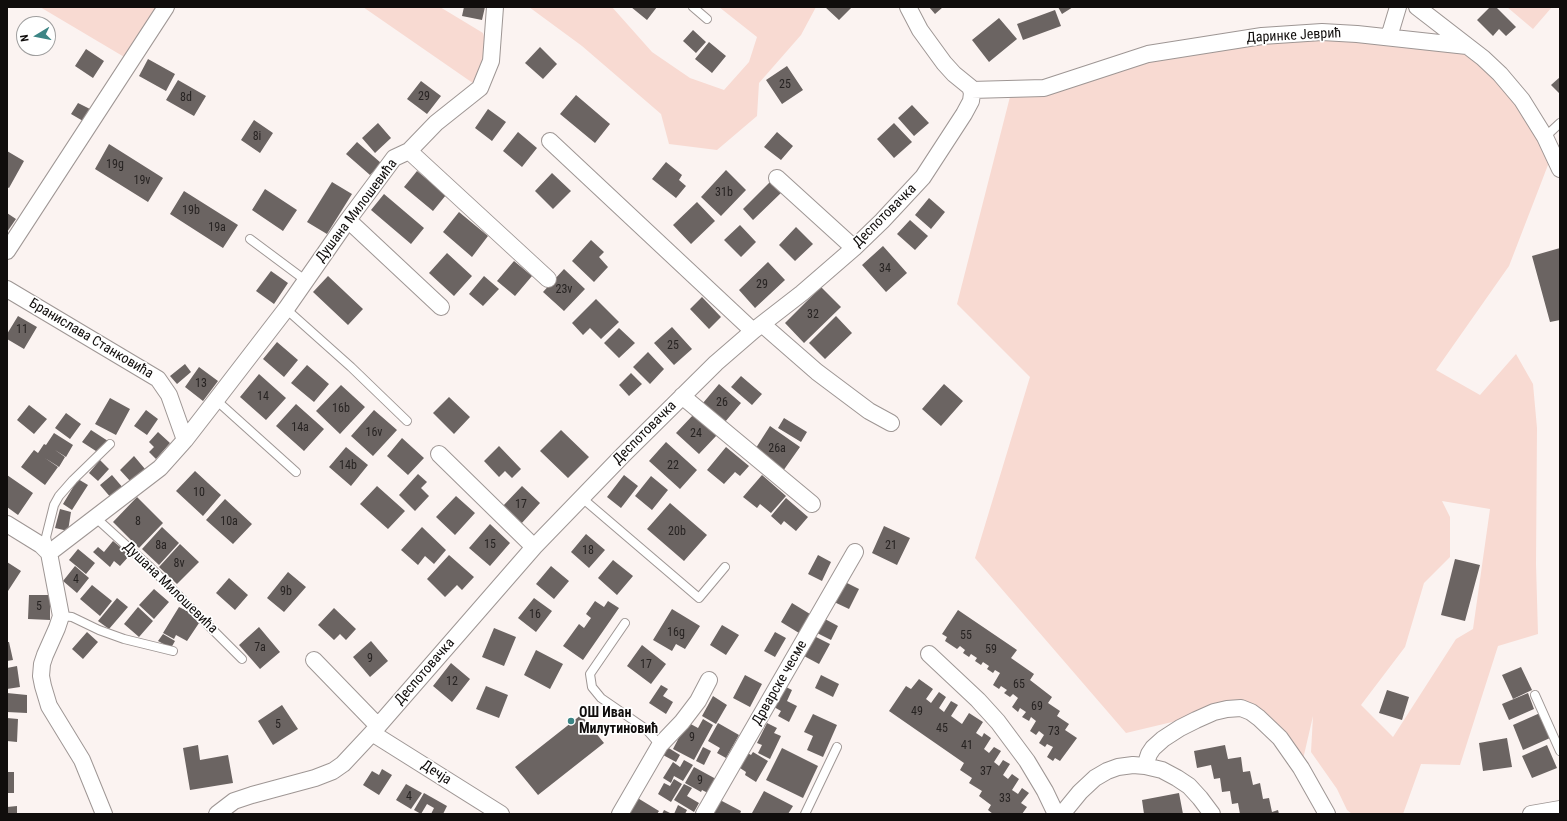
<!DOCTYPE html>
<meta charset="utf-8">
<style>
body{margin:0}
#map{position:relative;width:1567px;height:821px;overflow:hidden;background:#fbf3f1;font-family:"Roboto Condensed",sans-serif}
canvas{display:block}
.frame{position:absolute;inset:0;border:8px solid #100d0c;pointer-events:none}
.north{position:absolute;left:16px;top:16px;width:40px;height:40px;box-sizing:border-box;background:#fff;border:1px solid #9f9e9e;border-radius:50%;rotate:260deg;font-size:11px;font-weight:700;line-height:16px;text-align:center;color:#100d0c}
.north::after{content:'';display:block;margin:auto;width:14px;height:18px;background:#3c8585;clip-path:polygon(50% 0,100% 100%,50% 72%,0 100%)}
</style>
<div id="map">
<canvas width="1567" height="821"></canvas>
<div class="frame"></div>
<div class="north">N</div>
</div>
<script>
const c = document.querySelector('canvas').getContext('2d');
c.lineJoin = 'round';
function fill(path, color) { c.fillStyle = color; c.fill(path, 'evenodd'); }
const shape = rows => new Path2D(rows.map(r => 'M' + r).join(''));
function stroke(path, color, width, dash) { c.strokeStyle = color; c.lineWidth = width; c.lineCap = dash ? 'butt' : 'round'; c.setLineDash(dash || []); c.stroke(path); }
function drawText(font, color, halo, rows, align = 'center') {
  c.font = font + ' "Roboto Condensed",sans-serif'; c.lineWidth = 3.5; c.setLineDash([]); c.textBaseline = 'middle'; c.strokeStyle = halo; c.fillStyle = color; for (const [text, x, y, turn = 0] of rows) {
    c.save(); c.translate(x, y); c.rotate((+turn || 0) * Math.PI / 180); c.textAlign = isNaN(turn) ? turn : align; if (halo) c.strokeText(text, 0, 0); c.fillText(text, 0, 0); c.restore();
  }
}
fill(shape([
 [40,7,166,7,131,61],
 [363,7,440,7,483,33,491,61,480,88],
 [529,7,612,7,652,52,690,78,724,90,749,62,757,37,719,7,816,7,801,35,759,83,757,116,717,150,669,144,661,114,582,46],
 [1507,7,1552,7,1533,29],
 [1262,36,1467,46,1500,74,1553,152,1509,266,1436,370,1480,395,1516,354,1533,384,1537,428,1536,564,1538,634,1498,646,1460,765,1421,764,1403,814,1352,814,1347,810,1337,789,1311,752,1313,716,1301,768,1259,718,1214,712,1126,733,975,558,1030,377,957,304,1012,89,1067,80],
 [1442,501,1490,509,1473,629,1456,639,1393,737,1361,705,1405,647,1424,583,1450,557,1450,517]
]), '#f8dad2');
fill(shape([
 [464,7,485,7,482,20,462,16],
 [631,7,657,7,647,20],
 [825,7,852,7,839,20],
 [929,7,943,7,935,14],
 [1058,7,1073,7,1062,14],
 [1490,7,1496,7,1516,27,1506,36,1499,29,1493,36,1477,20],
 [1055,10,1061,26,1023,40,1017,24],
 [999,18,1017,39,989,62,972,40],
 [693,30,706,42,696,53,683,41],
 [709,42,726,56,712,73,695,59],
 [540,47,557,64,543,79,525,63],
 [86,49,104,61,93,78,75,66],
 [148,59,175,74,166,91,139,76],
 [787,66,803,90,782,104,766,80],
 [1560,77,1560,94,1551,85],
 [178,80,206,96,194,116,166,100],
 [421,81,441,96,427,114,407,99],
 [576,95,610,124,595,143,560,114],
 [78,103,90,109,83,121,71,114],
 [912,105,929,123,914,136,898,118],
 [488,109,506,122,492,141,475,128],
 [254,120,273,133,260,153,241,140],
 [378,123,391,138,375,153,362,138],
 [894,123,912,142,894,158,877,139],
 [518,132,537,148,522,167,503,151],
 [777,132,793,146,781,160,764,147],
 [357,142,381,163,370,175,346,154],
 [109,144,163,178,148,202,95,169],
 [7,151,24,161,9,188,7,187],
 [666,162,682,175,679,180,686,186,676,198,652,179],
 [726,170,746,190,721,216,701,197],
 [417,171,446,195,433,211,404,187],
 [552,173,571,191,553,209,535,191],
 [771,181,782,192,753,220,743,209],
 [332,182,352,194,327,234,307,222],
 [265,189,297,210,283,231,252,210],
 [184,191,238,225,223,248,170,214],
 [384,194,424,228,411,244,371,210],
 [929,198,945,212,931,229,915,215],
 [697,202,715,221,691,244,673,225],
 [459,212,488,236,472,257,443,232],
 [7,213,16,219,7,232],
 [910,220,928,236,915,250,897,234],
 [740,225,756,242,741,257,724,240],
 [796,227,813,244,795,261,779,245],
 [591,240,604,252,599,257,608,267,594,282,572,261],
 [883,246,907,273,886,292,862,265],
 [1560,248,1560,320,1550,322,1532,256],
 [447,253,472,276,454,296,429,273],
 [514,261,532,276,515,296,497,281],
 [768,262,785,280,755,308,739,290],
 [564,269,585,289,564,311,543,292],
 [271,271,288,283,274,304,256,291],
 [328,276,363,309,348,325,313,292],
 [484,276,499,289,483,306,469,294],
 [821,287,841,307,804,343,785,323],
 [702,297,721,317,709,329,690,309],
 [596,299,619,322,601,339,590,328,583,335,572,323],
 [18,316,37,327,24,349,7,339,7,334],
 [836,316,852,333,825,359,809,343],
 [672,327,692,349,674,365,654,343],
 [619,328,635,343,619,358,604,343],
 [277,342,298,360,284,377,263,359],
 [648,352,664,369,650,384,633,367],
 [185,364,191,372,177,384,170,376],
 [307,365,329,384,314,402,291,383],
 [199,367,218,381,203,401,185,387],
 [631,373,642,384,629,396,619,385],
 [259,374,286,398,266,420,240,397],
 [741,376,762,394,752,405,731,387],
 [719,384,741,403,725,422,703,403],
 [944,384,963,401,941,426,922,409],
 [341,385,365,407,340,434,316,411],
 [449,397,470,417,454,434,433,413],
 [110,398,130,409,116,435,95,424],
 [296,404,324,429,304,451,276,426],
 [29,405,47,419,34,434,17,420],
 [146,410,158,419,147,435,134,426],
 [374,410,397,430,373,456,351,436],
 [66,413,81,424,70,439,55,428],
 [694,414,717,435,699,454,676,433],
 [784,418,807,432,801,442,778,428],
 [770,426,800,447,783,471,754,451],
 [91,430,108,441,99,453,82,442],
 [561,430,589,457,568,478,540,451],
 [158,432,170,443,156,459,149,452,154,447,149,442],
 [54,433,73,445,66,457,55,450,65,457,59,467,45,458,58,467,45,485,21,467,34,450,38,453,44,444,46,445],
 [402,438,424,458,408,475,387,456],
 [666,442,697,470,680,489,649,461],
 [499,446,521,469,512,478,505,471,499,477,484,461],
 [346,447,368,465,351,486,329,467],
 [726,447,749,466,740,476,735,472,724,484,707,470],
 [134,456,145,469,131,482,120,470],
 [100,460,109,469,98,481,89,473],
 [195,471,221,495,203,516,176,491],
 [418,474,427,482,421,488,429,496,415,511,399,495],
 [7,475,33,493,18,515,7,507],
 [112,475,124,489,112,499,100,485],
 [624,475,638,486,621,508,607,497],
 [762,475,786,496,771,513,760,504,757,508,743,497],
 [651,476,668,490,652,510,635,496],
 [78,479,88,485,72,510,63,504],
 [377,486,405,511,388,529,360,504],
 [522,486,540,503,521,524,502,507],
 [456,496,475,513,455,535,436,517],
 [137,497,163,523,139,548,113,522],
 [786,498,808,517,796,531,784,521,781,525,771,516],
 [225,499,252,524,233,544,206,520],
 [670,503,707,535,684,561,647,529],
 [60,509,71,512,68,531,55,528],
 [490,524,510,543,490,566,469,548],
 [884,526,910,538,897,565,872,553],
 [162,527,179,543,159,565,142,549],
 [422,527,446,550,434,564,425,556,418,565,401,550],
 [586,534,605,550,589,568,571,552],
 [113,541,130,555,120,566,114,561,110,567,93,552,98,547,104,552],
 [180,544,199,562,177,584,159,567],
 [78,549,95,563,86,574,69,560],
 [449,555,474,577,462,590,457,585,445,597,427,579],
 [818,555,831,562,822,581,808,574],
 [1455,559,1480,565,1465,621,1441,615],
 [613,560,633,576,617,595,598,578],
 [7,562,21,571,8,591,7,590],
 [75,566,89,578,77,593,63,581],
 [551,566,569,581,554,599,536,584],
 [288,572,306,587,284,612,267,598],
 [229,578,248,595,235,610,216,593],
 [843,581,859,589,849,609,832,601],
 [92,585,112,601,100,616,80,599],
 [154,589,169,602,154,619,139,605],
 [29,595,50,595,50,620,28,619],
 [117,598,128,607,109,629,98,621],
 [534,598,552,611,536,632,518,618],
 [595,601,604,607,608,601,619,608,583,660,563,646,579,624,584,628,591,618,586,614],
 [792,603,810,614,799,633,781,622],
 [138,607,153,621,139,637,124,624],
 [179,607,189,612,199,623,187,641,176,635,174,639,163,633],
 [334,608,356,629,346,640,340,634,334,640,318,625],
 [672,609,700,626,685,649,676,644,672,651,653,640],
 [958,610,1017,650,1011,658,1034,674,1030,680,1052,697,1048,703,1060,711,1057,716,1069,724,1065,730,1077,738,1060,761,1055,758,1053,761,1047,757,1053,747,1047,744,1045,747,1039,743,1044,735,1039,731,1036,735,1030,731,1036,721,1031,717,1029,721,1022,717,1026,712,1020,708,1018,712,1012,707,1018,698,1013,694,1010,697,1004,693,1007,690,1001,686,999,689,993,685,1000,673,995,670,993,673,987,669,989,666,983,662,981,665,975,661,977,658,971,654,969,657,963,653,965,650,960,646,957,649,945,641,947,637,942,634],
 [825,619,838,626,831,640,817,633],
 [722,625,739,635,726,655,710,645],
 [259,627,280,652,260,669,239,645],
 [494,628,516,637,504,666,482,657],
 [87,632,98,642,83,659,72,649],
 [775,632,786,638,775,657,764,651],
 [163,634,175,641,171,648,158,641],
 [814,636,830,644,819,664,804,656],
 [371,641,388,661,370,677,353,657],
 [7,642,9,642,13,660,7,661],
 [642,645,666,664,651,684,627,666],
 [536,650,563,664,550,689,524,675],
 [451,663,470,679,452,702,433,686],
 [17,666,20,687,7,689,7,668],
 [1521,667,1532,690,1513,699,1502,675],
 [745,675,762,684,750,707,733,698],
 [821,675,839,684,833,697,815,688],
 [919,679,933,689,926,699,931,703,939,692,946,697,939,708,944,712,951,701,958,705,951,716,962,724,969,713,983,722,976,733,982,737,984,733,991,738,984,749,989,753,994,747,1001,751,994,762,999,766,1003,760,1010,764,1003,775,1008,779,1012,774,1019,779,1012,790,1018,794,1022,788,1029,793,1021,803,1027,807,1022,814,993,814,988,810,991,805,979,796,982,791,969,783,972,778,960,770,964,763,889,711,906,686,911,689],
 [661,685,668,689,663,696,673,702,666,714,649,703],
 [782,685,792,690,787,701,797,706,789,722,778,716,781,711,774,707],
 [486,686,508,695,499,718,476,709],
 [1387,690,1409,697,1402,720,1379,713],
 [7,693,27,695,27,713,7,712],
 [1528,693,1534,709,1509,720,1502,704],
 [713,696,727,705,716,724,702,716],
 [282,705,298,729,273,745,258,721],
 [1540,713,1550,738,1523,750,1513,725],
 [813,714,837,725,823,757,807,750,813,736,804,732],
 [581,715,604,743,538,795,515,767],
 [7,718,18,719,17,742,7,741],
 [703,719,713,725,694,760,673,749,687,722,698,728],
 [718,723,739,735,726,758,717,753,720,748,708,741],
 [767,723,777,728,774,733,781,736,770,759,758,753,762,745,757,743],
 [1507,738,1512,767,1483,771,1479,743],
 [198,745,200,760,228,755,233,783,190,790,183,748],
 [1225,745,1228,759,1241,757,1243,772,1250,771,1253,785,1260,783,1263,799,1269,798,1272,812,1278,810,1279,814,1240,814,1238,803,1232,804,1230,791,1222,792,1220,778,1214,779,1211,765,1197,768,1194,751],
 [1547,745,1557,768,1532,778,1522,756],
 [667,747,680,755,676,762,663,755],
 [703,747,711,751,704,765,696,761],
 [782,748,818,766,803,798,766,780],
 [746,752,751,755,753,752,768,761,756,782,745,775,746,772,737,766],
 [684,760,693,765,683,781,674,776,671,783,663,778,673,762,680,767],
 [694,767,716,779,708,793,702,790,701,792,685,783],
 [382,769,392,775,379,795,363,785,372,771,379,775],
 [7,772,14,772,14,793,7,793],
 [674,779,682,784,671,802,658,794,664,783,670,786],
 [406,784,422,793,411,809,396,800],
 [684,784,692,788,687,796,699,803,694,812,674,800],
 [764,791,793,806,788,814,755,814,752,813],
 [424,793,447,806,443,814,431,814,434,808,427,804,421,814,414,810],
 [1179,793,1183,814,1144,814,1142,800],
 [636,797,659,811,657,814,626,814],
 [720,800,741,811,740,814,713,814],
 [678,805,687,810,685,814,674,814],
 [17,806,17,814,7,814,7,807],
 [664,810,672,814,662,814]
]), '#6b6462');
const service = shape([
 [693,7,707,19],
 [1545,137,1560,123],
 [250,239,305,280],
 [286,309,351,367,407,421],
 [216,400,296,472],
 [582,498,699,598,725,567],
 [96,518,150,567,242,659],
 [49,550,46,537,54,505,59,496,73,480,110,444],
 [61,616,72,617,99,630,124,639,173,651],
 [625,623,590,674,592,687,601,698,646,729,660,745],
 [1535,695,1560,751],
 [805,814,837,747]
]);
const minor = shape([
 [1417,7,1483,58,1500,74,1522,100,1545,137,1560,169],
 [1389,37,1398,7],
 [971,90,1044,88,1148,54,1262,36,1322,32,1357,34,1467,46],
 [550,141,753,331],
 [409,151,548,279],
 [777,178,854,248],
 [348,220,441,307],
 [7,251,166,7],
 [7,289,158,379,169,395,185,440],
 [762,324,817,372,869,411,891,423],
 [682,396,812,504],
 [439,454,534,547],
 [7,524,41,545,49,553],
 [49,553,160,468,185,440,216,400,286,309,348,220,394,158,409,151,436,123,480,88,491,61,495,7],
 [49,553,61,616,57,628,45,655,42,664,41,676,43,686,49,706,82,760,104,814],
 [929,654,978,700,998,722,1027,761,1045,791,1056,814],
 [314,660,378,726],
 [372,733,501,814],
 [1145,766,1149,754,1153,748,1163,739,1180,728,1196,720,1214,712,1227,709,1241,708,1251,712,1259,718,1280,738,1301,768,1327,814],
 [217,814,234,801,252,795,315,778,333,771,343,764,372,733,534,547,623,455,716,363,753,331,802,293,854,248,882,221,923,177,964,114,971,101,972,93,970,87,954,74,944,63,920,30,908,7],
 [620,814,660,745,682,722,698,701,709,680],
 [704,814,855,552],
 [1062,814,1080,792,1095,778,1107,771,1118,767,1133,765,1145,766,1162,770,1177,778,1189,786,1200,798,1212,814],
 [1531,814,1560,809]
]);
stroke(service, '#9e9694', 10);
stroke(minor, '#9e9694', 18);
stroke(service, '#fff', 8);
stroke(minor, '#fff', 16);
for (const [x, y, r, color] of [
 [571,721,4,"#3c8585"]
]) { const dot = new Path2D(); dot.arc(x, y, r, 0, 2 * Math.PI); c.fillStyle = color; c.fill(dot); stroke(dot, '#fff', 1.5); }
drawText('12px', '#272322', null, [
 ["25",785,85],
 ["29",424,97],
 ["8d",186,98],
 ["8i",257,137],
 ["19g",115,165],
 ["19v",142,181],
 ["31b",724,193],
 ["19b",191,211],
 ["19a",217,228],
 ["34",885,269],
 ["29",762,285],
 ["23v",564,290],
 ["32",813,315],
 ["11",22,330],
 ["25",673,346],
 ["13",201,384],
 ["14",263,397],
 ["26",722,403],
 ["16b",341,409],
 ["14a",300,428],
 ["16v",374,433],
 ["24",696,434],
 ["26a",777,449],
 ["14b",348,466],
 ["22",673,466],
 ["10",199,493],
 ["17",521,505],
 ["8",138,522],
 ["10a",229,522],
 ["20b",677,532],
 ["15",490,545],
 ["8a",161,546],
 ["21",891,546],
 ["18",588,551],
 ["8v",179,564],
 ["4",76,580],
 ["9b",286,592],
 ["5",39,607],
 ["16",535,615],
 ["16g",676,633],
 ["55",966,636],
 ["7a",260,648],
 ["59",991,650],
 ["9",370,659],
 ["17",646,665],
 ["12",452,682],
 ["65",1019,685],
 ["69",1037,707],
 ["49",917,712],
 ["5",278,725],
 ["45",942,729],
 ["73",1054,732],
 ["9",692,738],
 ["41",967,746],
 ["37",986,772],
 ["9",700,781],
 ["4",409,797],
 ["33",1005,799]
]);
drawText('14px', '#100d0c', '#fff', [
 ["Даринке Јеврић",1294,36,-3],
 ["Душана Милошевића",357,211,-53],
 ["Деспотовачка",885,216,-45],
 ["Бранислава Станковића",91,339,31],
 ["Деспотовачка",645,433,-45],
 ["Душана Милошевића",170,588,44],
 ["Деспотовачка",425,672,-49],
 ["Дрварске чесме",780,683,-60],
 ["Дечја",436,773,33]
]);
drawText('bold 14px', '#100d0c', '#fff', [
 ["ОШ Иван",579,713],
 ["Милутиновић",579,729]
], 'left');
</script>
